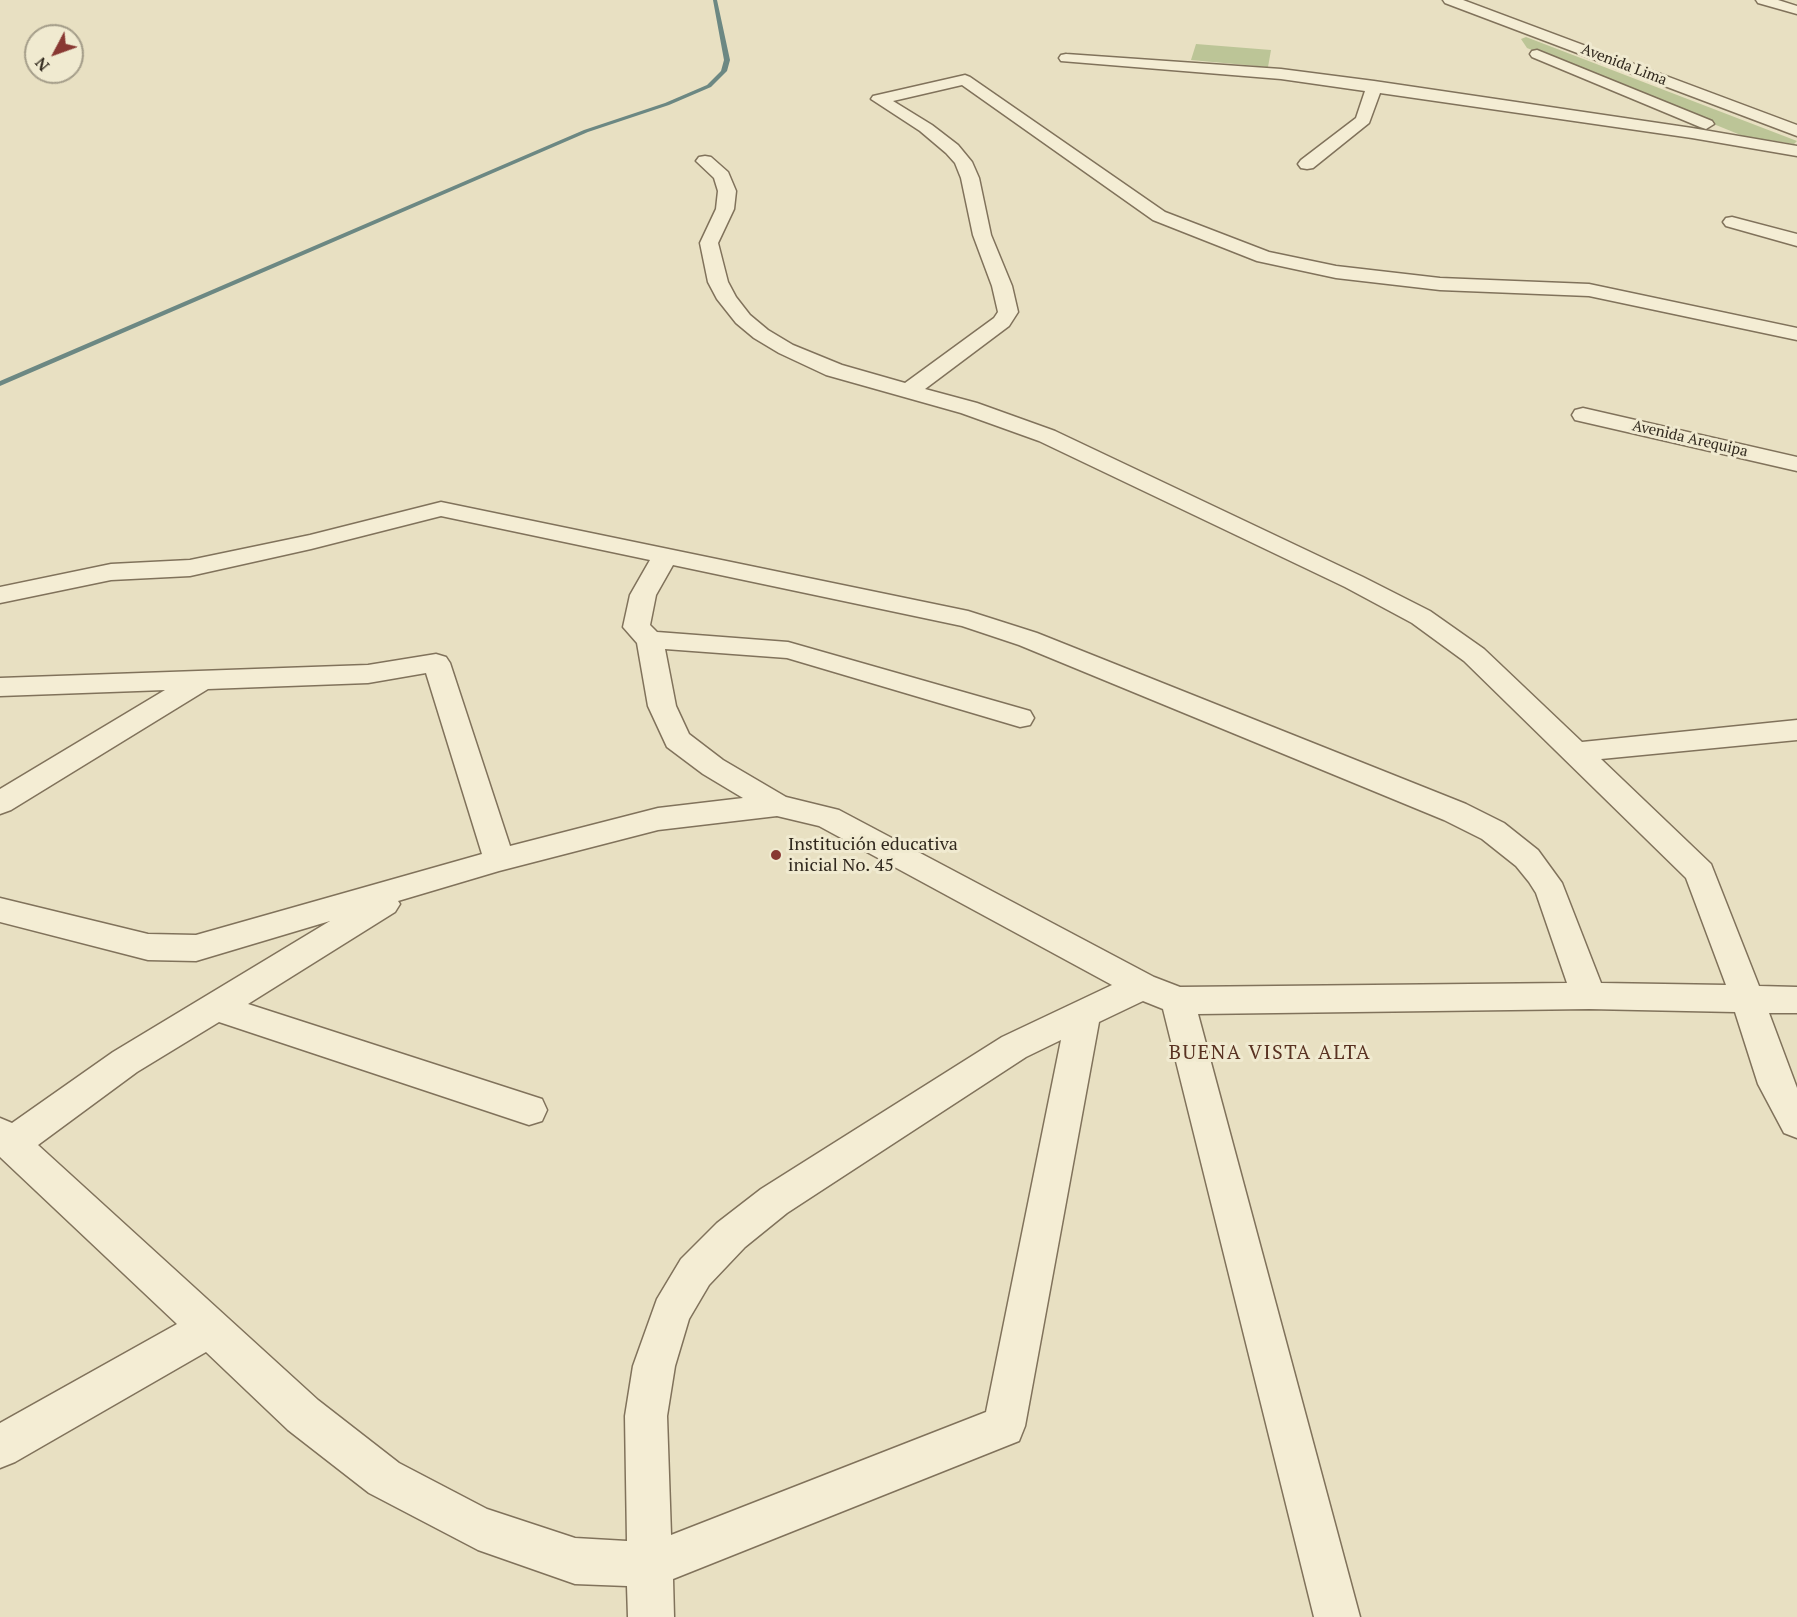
<!DOCTYPE html>
<meta charset="utf-8">
<style>
body{margin:0}
#map{position:relative;width:1797px;height:1617px;overflow:hidden;background:#e8e0c2;font-family:"PT Serif",serif}
canvas{display:block}
.north{position:absolute;left:24px;top:24px;width:60px;height:60px;box-sizing:border-box;background:#f0ead0;border:2px solid #a49d89;border-radius:50%;rotate:229deg;font-size:16px;font-weight:700;line-height:24px;text-align:center;color:#31291e}
.north::after{content:'';display:block;margin:auto;width:21px;height:27px;background:#883832;clip-path:polygon(50% 0,100% 100%,50% 72%,0 100%)}
</style>
<div id="map">
<canvas width="1797" height="1617"></canvas>
<div class="north">N</div>
</div>
<script>
const c = document.querySelector('canvas').getContext('2d');
c.lineJoin = 'round';
function fill(path, color) { c.fillStyle = color; c.fill(path, 'evenodd'); }
const shape = rows => new Path2D(rows.map(r => 'M' + r).join(''));
function stroke(path, color, width, dash) { c.strokeStyle = color; c.lineWidth = width; c.lineCap = dash ? 'butt' : 'round'; c.setLineDash(dash || []); c.stroke(path); }
function drawText(font, color, halo, rows, align = 'center') {
  c.font = font + ' "PT Serif",serif'; c.lineWidth = 6; c.setLineDash([]); c.textBaseline = 'middle'; c.strokeStyle = halo; c.fillStyle = color; for (const [text, x, y, turn = 0] of rows) {
    c.save(); c.translate(x, y); c.rotate((+turn || 0) * Math.PI / 180); c.textAlign = isNaN(turn) ? turn : align; if (halo) c.strokeText(text, 0, 0); c.fillText(text, 0, 0); c.restore();
  }
}
fill(shape([
 [1526,37,1797,141,1794,144,1743,136,1527,48,1521,39],
 [1196,44,1271,50,1268,67,1191,60]
]), '#bcc597');
fill(shape([
 [713,0,717,0,730,60,727,71,711,87,669,105,588,132,0,386,0,381,584,130,665,103,707,85,721,71,724,60,713,0]
]), '#6c8883');
const minor = shape([
 [1443,0,1463,0,1797,125,1797,136,1445,3,1443,0],
 [1756,0,1778,0,1797,6,1797,14,1758,3,1756,0],
 [1537,50,1712,121,1714,124,1706,129,1700,127,1532,57,1530,54,1532,51,1537,50],
 [1066,54,1281,69,1374,81,1692,128,1797,146,1797,156,1692,138,1380,93,1369,123,1313,168,1307,169,1301,168,1298,164,1301,160,1356,118,1365,91,1281,79,1061,61,1059,58,1061,55,1066,54],
 [965,75,970,77,1165,212,1269,252,1336,266,1440,278,1589,284,1797,328,1797,340,1589,296,1440,290,1336,278,1257,261,1153,220,962,85,893,101,932,125,958,145,972,162,979,178,991,235,1012,286,1018,312,1009,326,925,389,977,403,1055,431,1363,577,1430,611,1484,649,1582,742,1797,720,1797,740,1601,759,1711,864,1759,986,1797,987,1797,1013,1769,1013,1797,1088,1797,1138,1784,1133,1758,1084,1735,1012,1589,1009,1198,1014,1360,1617,1314,1617,1163,1009,1143,1001,1099,1022,1025,1426,1019,1441,673,1579,674,1617,628,1617,627,1586,575,1584,478,1550,369,1493,288,1430,206,1352,15,1462,0,1468,0,1423,177,1324,0,1157,0,1118,12,1123,113,1052,330,921,196,961,148,960,0,922,0,898,148,934,196,935,482,854,426,673,368,683,208,689,11,810,0,814,0,789,165,690,0,696,0,678,368,665,436,654,446,657,450,663,510,846,658,808,743,798,703,774,667,747,648,706,637,643,623,627,630,595,650,560,441,516,311,549,190,576,111,580,0,603,0,587,111,564,190,560,310,535,441,502,968,611,1037,633,1466,804,1504,823,1538,850,1562,883,1601,983,1726,985,1686,878,1464,661,1412,623,1345,587,1039,441,961,413,826,375,779,353,754,338,736,323,717,299,708,282,700,243,716,209,718,191,714,178,696,161,699,157,705,156,711,157,728,172,736,191,734,209,718,243,728,282,736,297,750,315,768,330,793,345,842,365,905,383,994,318,998,312,992,286,973,235,961,178,955,163,946,153,920,131,871,99,873,96,965,75],
 [673,565,962,626,1019,645,1444,820,1482,839,1516,866,1529,882,1536,893,1567,983,1180,987,1154,977,839,810,786,797,723,760,689,734,676,706,665,649,787,658,1020,727,1030,725,1034,718,1030,711,788,642,657,632,650,625,656,595,673,565],
 [777,816,819,826,1112,985,1002,1037,761,1189,717,1223,681,1259,657,1299,633,1366,625,1416,627,1541,575,1538,487,1509,399,1463,318,1400,38,1145,137,1072,219,1022,529,1125,542,1121,547,1110,542,1099,248,1004,395,912,400,904,398,901,499,871,658,830,777,816],
 [1061,1040,986,1412,671,1535,667,1416,675,1366,689,1319,709,1285,745,1247,787,1213,1026,1057,1061,1040],
 [1732,217,1797,234,1797,246,1726,226,1723,222,1726,218,1732,217],
 [1583,408,1797,457,1797,471,1575,420,1572,415,1575,410,1583,408]
]);
stroke(minor, '#80725b', 3);
fill(minor, '#f4edd4');
for (const [x, y, r, color] of [
 [776,855,6,"#883832"]
]) { const dot = new Path2D(); dot.arc(x, y, r, 0, 2 * Math.PI); c.fillStyle = color; c.fill(dot); stroke(dot, '#f0ead0', 2); }
drawText('15px', '#31291e', '#f0ead0', [
 ["Avenida Lima",1624,65,21],
 ["Avenida Arequipa",1690,439,13]
]);
drawText('18px', '#31291e', '#f0ead0', [
 ["Institución educativa",788,845],
 ["inicial No. 45",788,866]
], 'left');
c.letterSpacing = '1.5px';
drawText('20px', '#593222', '#f0ead0', [
 ["BUENA VISTA ALTA",1270,1053]
]);
c.letterSpacing = '0px';
</script>
